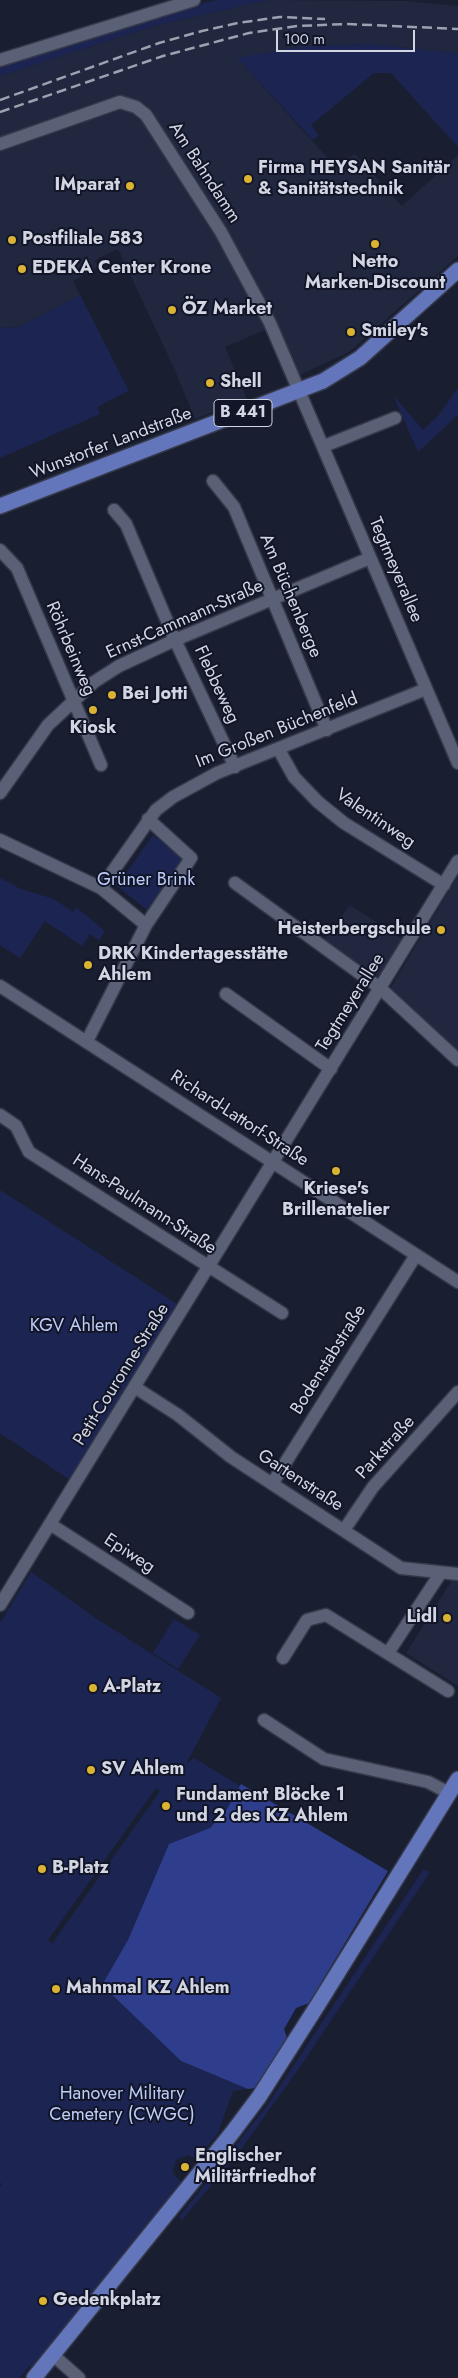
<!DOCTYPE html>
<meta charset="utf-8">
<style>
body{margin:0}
#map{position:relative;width:458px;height:2378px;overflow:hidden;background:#191f31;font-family:Jost,sans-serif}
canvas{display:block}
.scale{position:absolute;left:276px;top:30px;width:139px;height:22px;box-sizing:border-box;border:2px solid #d2d6e3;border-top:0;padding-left:6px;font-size:15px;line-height:18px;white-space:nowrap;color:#d2d6e3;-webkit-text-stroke:4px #111527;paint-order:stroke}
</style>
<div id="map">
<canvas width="458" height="2378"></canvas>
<div class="scale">100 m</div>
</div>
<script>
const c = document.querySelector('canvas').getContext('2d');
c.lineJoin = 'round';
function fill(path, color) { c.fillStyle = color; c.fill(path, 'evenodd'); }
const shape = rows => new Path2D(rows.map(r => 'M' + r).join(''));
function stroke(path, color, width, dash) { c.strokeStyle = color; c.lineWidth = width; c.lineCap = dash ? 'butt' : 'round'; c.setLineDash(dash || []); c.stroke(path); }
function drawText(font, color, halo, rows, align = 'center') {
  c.font = font + ' Jost,sans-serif'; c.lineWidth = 4; c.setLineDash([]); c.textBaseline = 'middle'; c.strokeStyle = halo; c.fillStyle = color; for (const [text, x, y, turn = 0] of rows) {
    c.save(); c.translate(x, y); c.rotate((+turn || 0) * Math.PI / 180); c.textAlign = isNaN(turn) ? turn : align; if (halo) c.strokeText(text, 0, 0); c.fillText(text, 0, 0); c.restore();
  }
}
fill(shape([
 [268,0,405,1,458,6,458,53,369,44,304,46,238,59,335,166,355,154,402,206,458,155,458,256,349,352,300,375,267,309,272,327,225,347,247,399,195,419,174,368,118,249,95,260,98,267,73,281,80,295,20,327,0,328,0,76,154,26],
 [458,876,458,1052,391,990,391,987],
 [350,905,402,939,380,975,377,977,371,976,323,942],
 [458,1571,458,1686,406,1653]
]), '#20273f');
fill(shape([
 [217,0,268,0,154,26,0,76,0,64,163,13],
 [369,44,458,53,458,147,391,73,374,73,311,125,319,135,313,140,237,58,304,46],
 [80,295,129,391,97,407,100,414,0,458,0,328,20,327],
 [458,388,458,415,418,452,393,395,423,430,438,416],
 [153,835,185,860,150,912,117,886],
 [0,878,21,889,54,899,73,912,76,907,105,931,99,940,90,934,82,946,45,921,20,958,0,945],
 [0,1190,177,1304,70,1480,0,1433],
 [31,1572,94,1617,221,1698,186,1764,194,1758,240,1786,227,1809,210,1828,169,1844,128,1940,102,1985,181,2061,248,2089,233,2091,218,2133,197,2159,187,2155,176,2160,173,2169,174,2175,184,2185,35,2369,30,2365,20,2378,0,2378,0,2187,2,2184,0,2182,0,1623],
 [156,1788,160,1791,52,1944,48,1940],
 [174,1619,200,1635,178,1669,153,1653],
 [423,1870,430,1872,300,2067,239,2152,182,2220,179,2217,266,2107]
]), '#1c2552');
fill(shape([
 [241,1784,388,1871,309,2003,296,2008,284,2029,287,2038,255,2088,248,2089,181,2061,102,1985,128,1940,169,1844,210,1828,227,1809]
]), '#2f3e8c');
const minor = shape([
 [0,60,194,0],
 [0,144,120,102,136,107,146,115,221,232,270,323,458,763],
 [324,446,395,418],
 [213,481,234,507,327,730],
 [114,510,126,524,175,640,235,767],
 [0,550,17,568,101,765],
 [279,750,294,777,318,802,344,823,444,885],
 [0,793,48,725,94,682,119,666,175,640,370,558],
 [0,840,101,888],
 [235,883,380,988,458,1060],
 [146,925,191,858,148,819],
 [0,986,458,1282],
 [226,994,331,1069],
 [87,1041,146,925,101,888,156,810,173,797,217,773,426,689],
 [0,1115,16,1126,29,1152,282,1313],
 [136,1388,178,1415,231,1457,401,1568,458,1574],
 [272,1484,416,1255],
 [50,1524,188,1613],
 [344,1530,373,1487,458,1392],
 [0,1605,458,861],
 [388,1653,440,1574],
 [283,1658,307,1620,326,1615,448,1691],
 [264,1720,324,1759,428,1782,449,1793],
 [53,2355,79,2378]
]);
const major = shape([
 [0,506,323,381,360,358,458,270],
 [34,2378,232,2133,259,2097,319,2003,458,1779]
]);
stroke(minor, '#363949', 15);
stroke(major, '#363949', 18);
stroke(minor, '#5a6177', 12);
stroke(major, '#6375bb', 15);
stroke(shape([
 [0,100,159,43,202,31,238,23,280,17,325,19],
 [0,112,163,56,249,33,297,26,348,24,458,29]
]), '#9da2b0', 2.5, [10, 5]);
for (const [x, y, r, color] of [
 [248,179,5,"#dab333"],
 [130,186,5,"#dab333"],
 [12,240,5,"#dab333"],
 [375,244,5,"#dab333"],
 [22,269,5,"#dab333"],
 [172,310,5,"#dab333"],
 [351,332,5,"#dab333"],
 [210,383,5,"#dab333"],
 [112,695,5,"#dab333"],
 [93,710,5,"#dab333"],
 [441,930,5,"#dab333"],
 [88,965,5,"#dab333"],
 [336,1171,5,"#dab333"],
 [447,1618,5,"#dab333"],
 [93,1688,5,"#dab333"],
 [91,1770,5,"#dab333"],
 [166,1806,5,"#dab333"],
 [42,1869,5,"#dab333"],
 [56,1989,5,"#dab333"],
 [185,2167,5,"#dab333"],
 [43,2301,5,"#dab333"]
]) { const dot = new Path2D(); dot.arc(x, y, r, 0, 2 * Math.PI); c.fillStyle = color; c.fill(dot); stroke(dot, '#111527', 2); }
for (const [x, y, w] of [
 [243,413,58]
]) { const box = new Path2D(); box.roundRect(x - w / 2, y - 13.5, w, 27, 4); c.fillStyle = '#111527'; c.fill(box); stroke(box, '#d2d6e3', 1); }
drawText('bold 16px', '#d2d6e3', null, [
 ["B 441",243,413]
]);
drawText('bold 18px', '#d2d6e3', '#111527', [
 ["Firma HEYSAN Sanitär",258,169],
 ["& Sanitätstechnik",258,190],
 ["IMparat",120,186,"right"],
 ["Postfiliale 583",22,240],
 ["Netto",375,263,"center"],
 ["Marken-Discount",375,284,"center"],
 ["EDEKA Center Krone",32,269],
 ["ÖZ Market",182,310],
 ["Smiley's",361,332],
 ["Shell",220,383],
 ["Bei Jotti",122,695],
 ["Kiosk",93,729,"center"],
 ["Heisterbergschule",431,930,"right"],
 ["DRK Kindertagesstätte",98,955],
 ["Ahlem",98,976],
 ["Kriese's",336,1190,"center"],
 ["Brillenatelier",336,1211,"center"],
 ["Lidl",437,1618,"right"],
 ["A-Platz",103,1688],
 ["SV Ahlem",101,1770],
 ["Fundament Blöcke 1",176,1796],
 ["und 2 des KZ Ahlem",176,1817],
 ["B-Platz",52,1869],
 ["Mahnmal KZ Ahlem",66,1989],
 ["Englischer",195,2157],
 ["Militärfriedhof",195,2178],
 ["Gedenkplatz",53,2301]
], 'left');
drawText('18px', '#d2d6e3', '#111527', [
 ["Am Bahndamm",204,173,57],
 ["Wunstorfer Landstraße",111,444,-21],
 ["Tegtmeyerallee",395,570,67],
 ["Am Büchenberge",290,596,67],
 ["Ernst-Cammann-Straße",185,620,-24],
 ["Röhrbeinweg",70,649,67],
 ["Flebbeweg",216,685,65],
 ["Im Großen Büchenfeld",277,731,-22],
 ["Valentinweg",375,819,34],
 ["Tegtmeyerallee",351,1003,-58],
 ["Richard-Lattorf-Straße",239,1119,33],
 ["Hans-Paulmann-Straße",144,1205,33],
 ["Bodenstabstraße",329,1360,-58],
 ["Petit-Couronne-Straße",122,1375,-58],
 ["Parkstraße",386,1448,-48],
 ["Gartenstraße",300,1481,33],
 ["Epiweg",129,1554,33]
]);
drawText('18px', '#beccf8', '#111527', [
 ["Grüner Brink",146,881],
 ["KGV Ahlem",74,1327],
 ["Hanover Military",122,2095],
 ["Cemetery (CWGC)",122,2116]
]);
</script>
